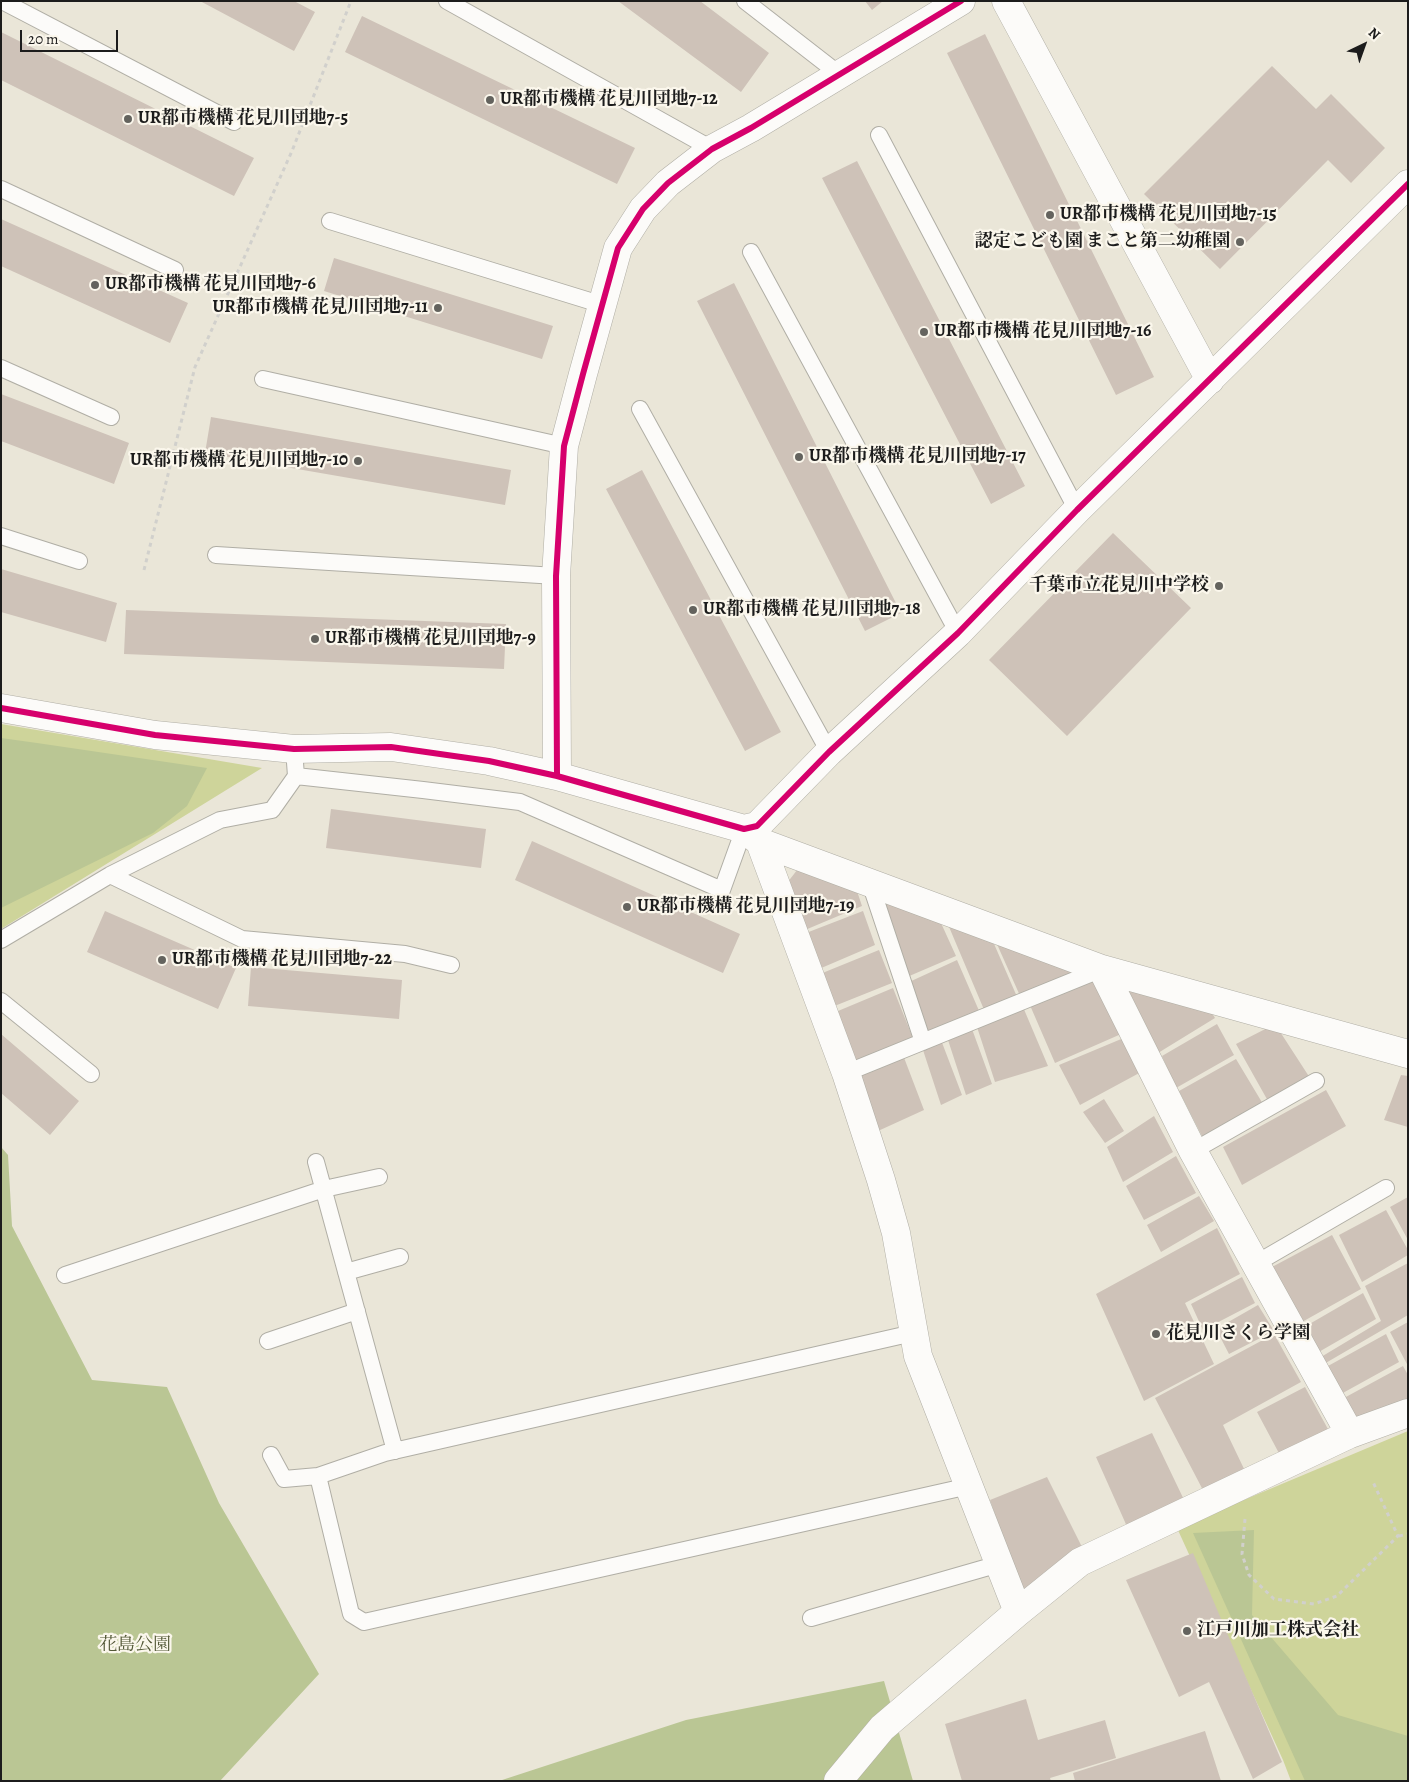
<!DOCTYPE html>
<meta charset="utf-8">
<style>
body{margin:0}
#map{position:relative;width:1409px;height:1782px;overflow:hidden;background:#eae6d8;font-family:Alegreya,serif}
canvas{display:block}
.frame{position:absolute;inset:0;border:2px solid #1c1c1c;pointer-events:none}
.north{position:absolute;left:1339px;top:20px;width:50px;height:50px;-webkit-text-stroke:4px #fbf7ec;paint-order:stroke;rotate:42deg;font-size:14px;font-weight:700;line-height:20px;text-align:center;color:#1c1c1c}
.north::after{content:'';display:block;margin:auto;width:18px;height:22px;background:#1c1c1c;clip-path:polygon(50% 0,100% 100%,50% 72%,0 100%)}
.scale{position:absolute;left:20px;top:30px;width:98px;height:22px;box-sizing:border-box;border:2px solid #1c1c1c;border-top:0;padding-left:6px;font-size:15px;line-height:18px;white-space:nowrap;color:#1c1c1c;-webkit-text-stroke:4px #fbf7ec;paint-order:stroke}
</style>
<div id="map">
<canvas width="1409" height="1782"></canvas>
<div class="frame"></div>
<div class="north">N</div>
<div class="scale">20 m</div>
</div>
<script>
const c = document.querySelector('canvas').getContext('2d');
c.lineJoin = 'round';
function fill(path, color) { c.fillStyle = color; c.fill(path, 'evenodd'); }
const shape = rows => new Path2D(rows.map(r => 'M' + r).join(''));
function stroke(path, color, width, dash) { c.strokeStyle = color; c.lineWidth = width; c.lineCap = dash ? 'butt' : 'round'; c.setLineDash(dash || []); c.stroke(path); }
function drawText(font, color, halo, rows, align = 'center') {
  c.font = font + ' Alegreya,"Noto Serif JP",serif'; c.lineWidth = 4.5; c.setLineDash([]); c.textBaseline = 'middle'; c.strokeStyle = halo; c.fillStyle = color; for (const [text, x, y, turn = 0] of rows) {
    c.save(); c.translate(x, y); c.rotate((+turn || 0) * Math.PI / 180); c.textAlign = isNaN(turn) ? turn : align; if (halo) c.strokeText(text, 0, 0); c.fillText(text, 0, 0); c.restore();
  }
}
fill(shape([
 [1,724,262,768,1,929],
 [1408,1431,1408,1781,1291,1781,1283,1760,1177,1528]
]), '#ced49a');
fill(shape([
 [1,738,37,743,207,768,187,806,153,833,1,908],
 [1,1147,8,1155,12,1226,92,1380,167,1387,219,1503,319,1674,220,1781,1,1781],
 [1254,1530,1252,1615,1338,1715,1408,1736,1408,1781,1305,1781,1193,1533],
 [884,1681,913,1781,499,1781,686,1720]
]), '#bac694');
fill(shape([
 [200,1,294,1,315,12,294,51],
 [618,1,700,1,769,53,741,92],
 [865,1,883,1,872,10],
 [362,16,635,148,617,184,345,52],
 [1,32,254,158,234,196,1,80],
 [985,34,1154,377,1116,395,947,53],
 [1272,66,1316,109,1331,94,1385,148,1351,183,1328,160,1220,269,1144,194],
 [857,161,1025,486,991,504,822,178],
 [1,219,188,303,170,343,1,266],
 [334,258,553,326,542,359,324,291],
 [734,283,901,613,865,631,697,301],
 [1,394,129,443,114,484,1,441],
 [211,417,511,470,505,505,205,453],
 [642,470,781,732,745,751,606,489],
 [1113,533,1191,608,1067,736,989,660],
 [1,569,117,603,106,642,1,612],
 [126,610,506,624,504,669,124,654],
 [331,809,486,829,481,868,326,848],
 [532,841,740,934,723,973,515,880],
 [801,865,855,885,862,906,805,930,787,883],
 [876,890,936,912,956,956,907,977],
 [105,911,236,968,218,1009,87,952],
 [863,911,875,945,819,969,806,933],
 [944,915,988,930,1018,999,985,1012],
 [992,933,1091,969,1021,998],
 [879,950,892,983,832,1007,820,974],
 [957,960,980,1013,925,1038,907,983],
 [251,967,402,980,399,1019,248,1006],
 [1100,974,1128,1031,1055,1063,1029,1003],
 [1122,981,1206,1003,1215,1018,1158,1053],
 [893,988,914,1041,855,1062,838,1011],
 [1023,1007,1048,1066,995,1082,977,1027],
 [1217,1024,1234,1055,1176,1088,1162,1056],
 [1275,1024,1310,1078,1268,1101,1236,1044],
 [972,1029,992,1084,966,1095,947,1037],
 [1,1034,79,1101,50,1135,1,1093],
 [1126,1037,1143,1071,1080,1105,1059,1065],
 [941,1040,962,1095,941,1105,922,1047],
 [903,1055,924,1110,878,1131,856,1075],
 [1236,1059,1263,1104,1203,1138,1179,1091],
 [1401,1075,1408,1076,1408,1127,1384,1120],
 [1326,1090,1346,1126,1242,1185,1223,1147],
 [1104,1099,1124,1131,1105,1143,1083,1112],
 [1154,1116,1173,1152,1123,1182,1107,1147],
 [1176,1156,1196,1193,1144,1220,1126,1186],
 [1199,1196,1214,1221,1161,1252,1147,1225],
 [1408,1197,1408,1240,1390,1207],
 [1386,1210,1408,1250,1408,1255,1362,1282,1339,1235],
 [1217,1228,1240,1274,1185,1303,1214,1364,1144,1401,1096,1294],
 [1332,1235,1361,1289,1302,1322,1272,1267],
 [1408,1263,1408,1315,1324,1364,1321,1357,1381,1321,1365,1286],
 [1242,1277,1255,1303,1203,1330,1191,1304],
 [1363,1293,1376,1319,1317,1353,1306,1326],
 [1258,1305,1274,1331,1229,1354,1216,1329],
 [1408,1322,1408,1366,1390,1332],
 [1274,1334,1301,1382,1223,1425,1246,1473,1205,1494,1155,1398],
 [1386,1334,1399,1362,1341,1394,1328,1366],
 [1403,1366,1408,1375,1408,1403,1354,1423,1344,1398],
 [1305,1387,1329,1431,1281,1457,1257,1412],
 [1152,1433,1186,1504,1129,1531,1096,1457],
 [1047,1477,1083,1549,1024,1598,990,1500],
 [1193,1553,1282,1762,1253,1779,1209,1682,1179,1697,1126,1580],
 [1026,1699,1038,1740,1105,1720,1116,1758,1050,1778,1051,1781,962,1781,945,1724],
 [1205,1731,1221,1781,1075,1781,1073,1773]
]), '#cec2b8');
const service = shape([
 [2,1,234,122],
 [447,1,712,149],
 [745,1,839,74],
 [879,135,1077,510],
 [1,189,175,270],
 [330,221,603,305],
 [751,252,958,633],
 [1,368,111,417],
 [263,379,564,446],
 [640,409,829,752],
 [1,536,79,561],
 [216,555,556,576],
 [296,776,423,790,520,802,722,890,744,829],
 [110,875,242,939,405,954,451,965],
 [870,883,923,1042],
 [1,940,110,875,220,820,272,810,296,776,294,749],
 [1,1001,91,1074],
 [846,1073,1102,969],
 [1193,1151,1316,1081],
 [316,1162,395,1451],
 [1255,1264,1386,1188],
 [346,1272,400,1257],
 [65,1275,324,1189,379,1177],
 [268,1341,357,1311],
 [271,1455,284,1479,318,1476,385,1453,913,1333],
 [318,1476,351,1614,364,1622,969,1486],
 [811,1618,999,1564]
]);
const minor = shape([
 [1006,1,1210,380],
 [1,708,155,735,294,749,391,747,489,761,557,776,744,829,757,826,829,752,958,633,1077,510,1408,184],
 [557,776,556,576,564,446,583,374,618,248,643,209,668,183,712,149,751,128,961,1],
 [744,829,760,842,846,1073,881,1180,896,1233,918,1356,1018,1612],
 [760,842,1102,969,1408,1054],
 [1102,969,1193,1151,1350,1434],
 [838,1781,882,1728,1018,1612,1080,1562,1350,1434,1408,1413]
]);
stroke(service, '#b0aea5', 18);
stroke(minor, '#b0aea5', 29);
stroke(shape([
 [144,570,195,367,292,151,351,1],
 [1245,1519,1242,1554,1249,1575,1274,1599,1314,1604,1337,1596,1398,1536,1373,1482],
 [1399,1536,1408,1534]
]), '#d1d0cc', 3, [4, 4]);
stroke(service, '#fcfbf9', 16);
stroke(minor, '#fcfbf9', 28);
stroke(shape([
 [1,708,155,735,294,749,391,747,489,761,557,776,744,829,757,826,829,752,958,633,1077,510,1408,184],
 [557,776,556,576,564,446,583,374,618,248,643,209,668,183,712,149,751,128,961,1]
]), '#d6006c', 6);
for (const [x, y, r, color] of [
 [490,100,5,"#64635e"],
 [128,119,5,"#64635e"],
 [1050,215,5,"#64635e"],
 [1240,242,5,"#64635e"],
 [95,285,5,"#64635e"],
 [438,308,5,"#64635e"],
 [924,332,5,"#64635e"],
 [799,457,5,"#64635e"],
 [358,461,5,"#64635e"],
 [1219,586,5,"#64635e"],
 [693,610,5,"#64635e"],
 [315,639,5,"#64635e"],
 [627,907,5,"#64635e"],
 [162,960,5,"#64635e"],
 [1156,1334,5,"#64635e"],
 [1187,1631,5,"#64635e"]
]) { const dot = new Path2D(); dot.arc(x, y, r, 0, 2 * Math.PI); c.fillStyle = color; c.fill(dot); stroke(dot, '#fbf7ec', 2); }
drawText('bold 18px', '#1c1c1c', '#fbf7ec', [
 ["UR都市機構 花見川団地7-12",500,100],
 ["UR都市機構 花見川団地7-5",138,119],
 ["UR都市機構 花見川団地7-15",1060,215],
 ["認定こども園 まこと第二幼稚園",1230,242,"right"],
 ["UR都市機構 花見川団地7-6",105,285],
 ["UR都市機構 花見川団地7-11",428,308,"right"],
 ["UR都市機構 花見川団地7-16",934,332],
 ["UR都市機構 花見川団地7-17",809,457],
 ["UR都市機構 花見川団地7-10",348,461,"right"],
 ["千葉市立花見川中学校",1209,586,"right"],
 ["UR都市機構 花見川団地7-18",703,610],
 ["UR都市機構 花見川団地7-9",325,639],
 ["UR都市機構 花見川団地7-19",637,907],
 ["UR都市機構 花見川団地7-22",172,960],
 ["花見川さくら学園",1166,1334],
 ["江戸川加工株式会社",1197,1631]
], 'left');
drawText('18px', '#535837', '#fbf7ec', [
 ["花島公園",135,1646]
]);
</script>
